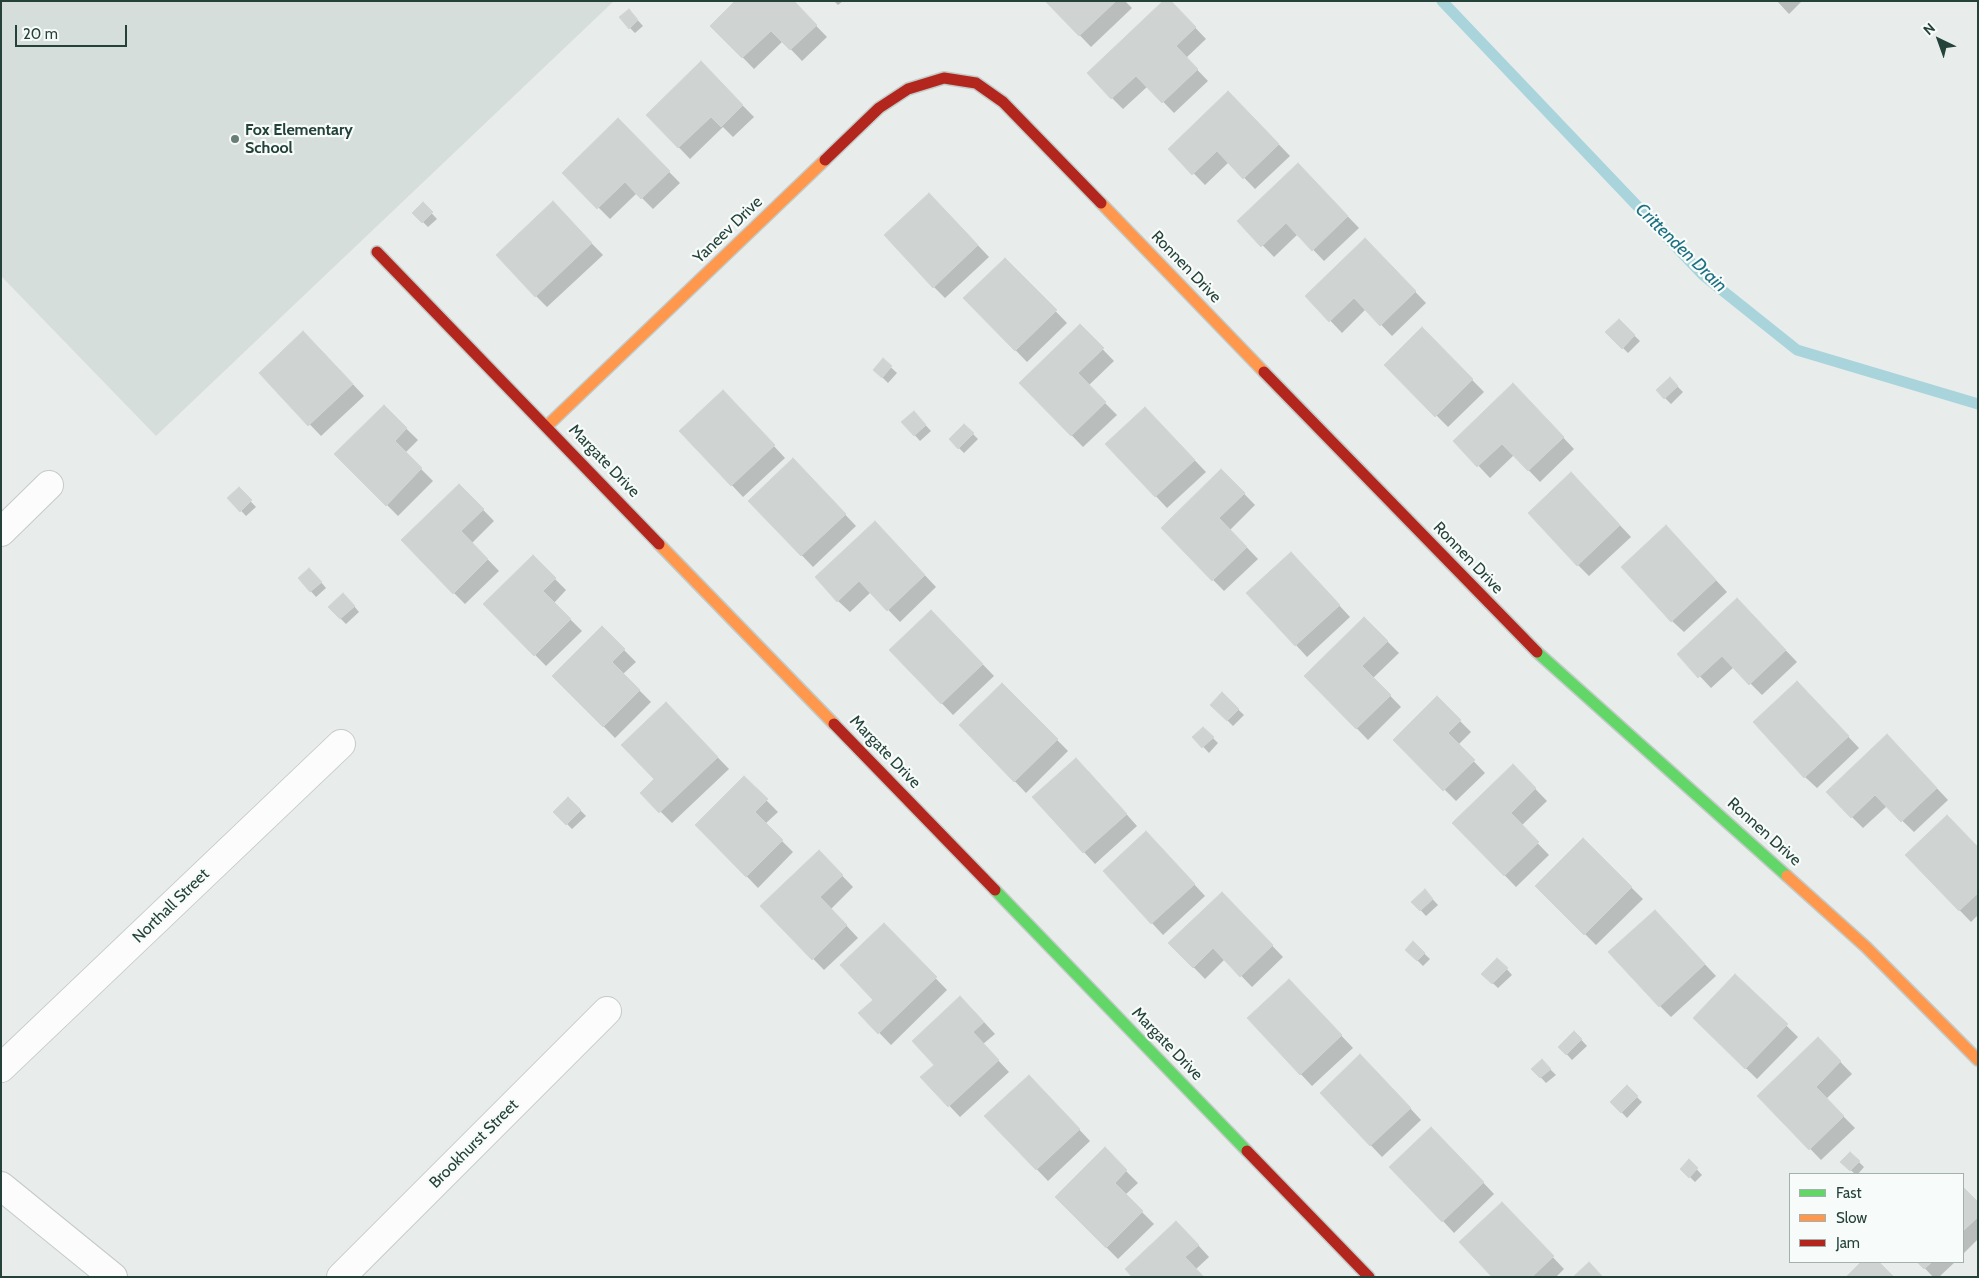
<!DOCTYPE html>
<style>
body{margin:0}
#map{position:relative;width:1979px;height:1278px;overflow:hidden;background:#e8edeb;font-family:Cabin,sans-serif}
canvas{display:block}
.frame{position:absolute;inset:0;border:2px solid #24423a;pointer-events:none}
.legend{position:absolute;left:1789px;top:1173px;width:175px;height:90px;box-sizing:border-box;background:#f7fbf9;border:1px solid #a3b1ad;margin:0;padding:6px 9px;list-style:none;font-size:15px;color:#24423a}
.legend li{display:flex;align-items:center;gap:10px;height:25px}
.legend b{width:25px;border:1px solid #a3b1ad}
.north{position:absolute;left:1914px;top:15px;width:50px;height:50px;-webkit-text-stroke:4px #f7fbf9;paint-order:stroke;rotate:318deg;font-size:14px;font-weight:700;line-height:20px;text-align:center;color:#24423a}
.north::after{content:'';display:block;margin:auto;width:18px;height:22px;background:#24423a;clip-path:polygon(50% 0,100% 100%,50% 72%,0 100%)}
.scale{position:absolute;left:15px;top:25px;width:112px;height:22px;box-sizing:border-box;border:2px solid #24423a;border-top:0;padding-left:6px;font-size:15px;line-height:18px;white-space:nowrap;color:#24423a;-webkit-text-stroke:4px #f7fbf9;paint-order:stroke}
</style>
<div id="map">
<canvas width="1979" height="1278"></canvas>
<div class="frame"></div>
<ul class="legend">
<li><b style="height:6px;background:#63d668"></b>Fast</li>
<li><b style="height:6px;background:#ff974d"></b>Slow</li>
<li><b style="height:6px;background:#b3261e"></b>Jam</li>
</ul>
<div class="north">N</div>
<div class="scale">20 m</div>
</div>
<script>
const c = document.querySelector('canvas').getContext('2d');
c.lineJoin = 'round';
function fill(path, color) { c.fillStyle = color; c.fill(path, 'evenodd'); }
const shape = rows => new Path2D(rows.map(r => 'M' + r).join(''));
function stroke(path, color, width, dash) { c.strokeStyle = color; c.lineWidth = width; c.lineCap = dash ? 'butt' : 'round'; c.setLineDash(dash || []); c.stroke(path); }
function drawText(font, color, halo, rows, align = 'center') {
  c.font = font + ' Cabin,sans-serif'; c.lineWidth = 4.5; c.setLineDash([]); c.textBaseline = 'middle'; c.strokeStyle = halo; c.fillStyle = color; for (const [text, x, y, turn = 0] of rows) {
    c.save(); c.translate(x, y); c.rotate((+turn || 0) * Math.PI / 180); c.textAlign = isNaN(turn) ? turn : align; if (halo) c.strokeText(text, 0, 0); c.fillText(text, 0, 0); c.restore();
  }
}
fill(shape([
 [1,1,614,1,156,436,1,276]
]), '#d6dedb');
fill(shape([
 [792,1,827,37,802,61,783,41,754,69,712,26],
 [834,1,843,1,838,5],
 [1047,1,1125,1,1132,8,1091,47],
 [1170,1,1206,39,1186,58,1208,81,1174,113,1148,86,1123,109,1112,98],
 [1777,1,1802,1,1789,14],
 [634,16,643,26,635,33,630,28],
 [701,63,754,117,733,137,723,127,690,159,648,115],
 [1240,104,1290,156,1255,189,1229,162,1205,185,1170,149],
 [618,120,680,183,653,209,637,193,610,219,564,173],
 [1309,176,1359,228,1324,261,1298,234,1274,257,1239,221],
 [423,204,437,219,428,227,414,213],
 [941,206,989,257,945,298,934,287],
 [564,215,603,255,547,307,536,296],
 [1377,252,1426,303,1392,336,1366,309,1342,333,1307,296],
 [1005,259,1067,323,1027,362,965,298],
 [1619,321,1640,341,1628,353,1607,332],
 [1080,326,1114,361,1088,386,1117,415,1083,447,1021,383],
 [1422,329,1484,392,1448,427,1386,365],
 [315,344,364,396,321,436,260,373],
 [883,360,897,373,888,383,874,369],
 [1670,379,1683,392,1671,404,1657,390],
 [1525,397,1574,449,1540,482,1514,455,1490,478,1455,441],
 [734,403,785,458,743,497,681,431],
 [384,407,418,440,405,453,433,481,398,516,336,454],
 [919,418,931,431,920,441,903,422],
 [1156,420,1206,472,1167,508,1107,444],
 [964,425,978,439,964,453,950,439],
 [1221,470,1255,505,1230,530,1258,559,1224,591,1162,528],
 [804,471,856,526,813,567,750,501],
 [459,485,494,521,472,543,499,571,465,604,454,593],
 [1582,485,1631,537,1589,576,1578,565],
 [239,489,256,507,246,516,229,498],
 [886,534,936,587,900,622,871,592,850,612,838,601],
 [1677,538,1727,592,1684,632,1672,621],
 [533,557,566,590,554,603,582,631,546,666,485,604],
 [1302,565,1350,617,1307,657,1248,593],
 [315,575,326,588,316,597,299,578],
 [349,600,359,612,346,624,340,618],
 [1748,611,1797,662,1762,695,1734,667,1711,688,1679,654],
 [1364,618,1399,653,1373,678,1401,707,1368,740,1306,676],
 [943,623,994,676,953,715,891,650],
 [602,628,636,662,623,674,651,702,615,738,554,676],
 [1002,684,1068,751,1026,793,961,725],
 [1222,694,1244,715,1233,726,1212,705],
 [1808,694,1859,748,1817,788,1805,777],
 [1437,698,1471,732,1458,745,1485,773,1456,801,1395,740],
 [666,704,729,769,672,823,642,793,656,779],
 [1203,728,1218,743,1209,753,1194,737],
 [1898,747,1948,800,1914,832,1887,806,1863,828,1852,817],
 [1513,766,1547,801,1521,826,1549,855,1516,887,1454,823],
 [1088,771,1137,826,1095,864,1034,798],
 [744,778,778,812,765,824,793,852,758,888,697,825],
 [568,798,586,816,572,829,555,812],
 [1583,840,1643,899,1596,945,1537,886],
 [1157,844,1205,896,1163,935,1104,871],
 [1978,849,1978,915,1971,922,1907,856],
 [830,863,853,887,831,909,858,938,824,970,762,906],
 [1425,891,1438,905,1426,916,1413,902],
 [1233,905,1283,957,1252,987,1225,959,1205,979,1170,943],
 [1666,923,1716,976,1671,1017,1660,1006],
 [884,925,947,990,891,1045,860,1013,874,1000],
 [1413,943,1430,959,1423,966,1407,950],
 [1498,959,1512,975,1498,988,1483,974],
 [1735,975,1798,1037,1757,1079,1694,1018],
 [1300,992,1353,1048,1312,1086,1248,1018],
 [972,1009,995,1034,983,1044,1009,1072,960,1117,922,1077,935,1065],
 [1574,1032,1587,1046,1572,1060,1560,1047],
 [1829,1050,1852,1074,1826,1099,1855,1128,1821,1160,1759,1096],
 [1542,1061,1556,1075,1546,1083,1533,1069],
 [1372,1067,1421,1120,1382,1157,1321,1093],
 [1627,1087,1642,1102,1627,1118,1612,1102],
 [1040,1088,1090,1141,1048,1181,986,1116],
 [1443,1140,1494,1194,1454,1233,1443,1221],
 [1104,1149,1138,1183,1125,1195,1154,1224,1118,1259,1056,1197],
 [1850,1153,1864,1167,1858,1174,1855,1174,1842,1162],
 [1689,1161,1702,1175,1695,1182,1682,1169],
 [1963,1188,1978,1204,1978,1239,1963,1254],
 [1513,1215,1564,1269,1556,1277,1494,1277],
 [1188,1234,1209,1257,1196,1269,1134,1277],
 [1919,1262,1955,1262,1939,1277,1933,1277]
]), '#0003');
stroke(shape([
 [1442,1,1703,275,1797,350,1978,404]
]), '#a9d4db', 11);
const building = shape([
 [735,1,794,1,817,25,790,50,771,31,742,58,710,26,735,1],
 [1045,1,1116,1,1079,36,1045,1],
 [1163,1,1171,1,1196,27,1176,46,1198,69,1162,103,1136,76,1111,99,1087,73,1163,1],
 [629,9,638,20,629,29,619,17,629,9],
 [701,61,743,105,721,127,711,117,678,148,646,115,701,61],
 [1228,91,1279,144,1243,179,1217,151,1192,175,1168,149,1228,91],
 [618,118,670,171,641,199,625,182,597,209,562,173,618,118],
 [1298,163,1348,216,1312,251,1286,223,1261,247,1237,221,1298,163],
 [929,193,978,245,933,288,884,235,929,193],
 [553,201,592,243,535,297,496,255,553,201],
 [423,202,433,212,422,223,412,213,423,202],
 [1365,238,1416,291,1380,326,1354,298,1329,322,1305,296,1365,238],
 [1005,258,1057,310,1015,351,963,298,1005,258],
 [1619,319,1635,335,1622,349,1605,332,1619,319],
 [1080,324,1104,348,1078,373,1106,402,1071,436,1019,383,1080,324],
 [1422,327,1473,379,1435,417,1384,365,1422,327],
 [303,331,353,384,308,426,259,373,303,331],
 [883,358,892,366,882,378,873,370,883,358],
 [1670,377,1678,386,1664,399,1656,390,1670,377],
 [1513,383,1564,437,1528,471,1502,444,1477,467,1453,441,1513,383],
 [723,390,775,445,731,486,679,431,723,390],
 [384,405,407,428,395,441,422,468,386,506,334,454,384,405],
 [1145,407,1195,460,1155,497,1105,444,1145,407],
 [914,411,926,425,914,436,901,422,914,411],
 [964,424,974,433,958,449,949,439,964,424],
 [793,458,846,514,801,556,748,501,793,458],
 [1221,469,1245,493,1219,518,1247,547,1212,581,1161,528,1221,469],
 [1571,472,1620,525,1577,566,1528,513,1571,472],
 [459,484,484,509,461,531,488,559,453,594,401,540,459,484],
 [239,487,252,500,240,512,227,498,239,487],
 [875,521,925,575,887,611,859,581,837,602,815,577,875,521],
 [1666,525,1716,580,1671,622,1621,567,1666,525],
 [1291,552,1340,605,1295,646,1246,593,1291,552],
 [533,555,556,578,543,591,571,619,534,656,483,604,533,555],
 [309,568,322,582,310,592,298,578,309,568],
 [343,593,355,606,340,619,328,607,343,593],
 [1737,598,1786,650,1749,685,1722,656,1698,678,1677,654,1737,598],
 [931,610,983,664,941,704,889,650,931,610],
 [1364,617,1388,641,1362,666,1391,695,1356,729,1304,676,1364,617],
 [602,626,625,649,612,662,640,690,603,727,552,676,602,626],
 [1797,681,1849,736,1804,778,1753,722,1797,681],
 [1002,683,1058,739,1014,782,959,725,1002,683],
 [1222,692,1239,709,1227,721,1210,705,1222,692],
 [1437,696,1461,720,1448,733,1475,760,1443,791,1393,740,1437,696],
 [666,702,718,757,659,813,640,793,654,779,621,745,666,702],
 [1203,727,1214,737,1202,748,1192,737,1203,727],
 [1887,734,1937,788,1901,822,1875,795,1851,818,1826,792,1887,734],
 [1076,758,1127,814,1083,853,1032,797,1076,758],
 [1513,764,1536,788,1511,813,1539,842,1504,876,1452,823,1513,764],
 [744,776,768,799,755,812,783,840,746,877,695,825,744,776],
 [568,797,581,810,566,825,553,812,568,797],
 [1947,815,1978,847,1978,893,1959,911,1905,855,1947,815],
 [1146,831,1195,884,1151,924,1103,871,1146,831],
 [1583,838,1632,887,1584,935,1535,886,1583,838],
 [819,850,843,875,820,897,847,925,812,960,760,906,819,850],
 [1425,889,1433,899,1420,911,1411,902,1425,889],
 [1222,892,1273,945,1240,977,1213,948,1193,968,1168,943,1222,892],
 [1655,910,1705,964,1659,1007,1608,952,1655,910],
 [884,923,937,977,878,1034,858,1013,873,1000,840,965,884,923],
 [1413,941,1425,953,1417,961,1405,950,1413,941],
 [1497,958,1508,968,1492,984,1481,974,1497,958],
 [1735,974,1788,1024,1745,1069,1693,1018,1735,974],
 [1289,979,1342,1035,1300,1075,1247,1018,1289,979],
 [960,996,984,1022,973,1032,999,1060,948,1107,920,1077,934,1065,912,1041,960,996],
 [1574,1031,1582,1039,1566,1055,1558,1047,1574,1031],
 [1818,1037,1841,1061,1816,1087,1844,1116,1809,1150,1757,1096,1818,1037],
 [1360,1054,1411,1108,1370,1146,1320,1093,1360,1054],
 [1542,1059,1551,1069,1540,1078,1531,1069,1542,1059],
 [1029,1075,1080,1129,1036,1170,984,1116,1029,1075],
 [1627,1085,1638,1096,1621,1113,1610,1102,1627,1085],
 [1431,1127,1484,1182,1442,1222,1389,1167,1431,1127],
 [1105,1147,1127,1170,1115,1183,1143,1211,1106,1248,1055,1197,1105,1147],
 [1850,1152,1860,1161,1850,1171,1840,1162,1850,1152],
 [1689,1159,1698,1168,1689,1178,1680,1169,1689,1159],
 [1963,1187,1978,1202,1978,1217,1963,1231,1963,1187],
 [1502,1202,1554,1256,1532,1277,1492,1277,1459,1242,1502,1202],
 [1176,1221,1199,1245,1185,1257,1204,1277,1132,1277,1125,1269,1176,1221],
 [1589,1262,1603,1277,1573,1277,1589,1262],
 [1861,1262,1879,1262,1894,1277,1846,1277,1861,1262],
 [1917,1262,1932,1262,1924,1269,1917,1262]
]);
fill(building, '#cfd4d2');
stroke(building, '#d1d6d4', 1);
const street = shape([
 [1,532,49,485],
 [1,1068,341,744],
 [1,1186,113,1277],
 [341,1277,607,1011]
]);
const fast = shape([
 [1537,652,1787,876],
 [995,890,1247,1151]
]);
const slow = shape([
 [1101,203,1264,372],
 [547,426,825,160],
 [659,544,834,724],
 [1787,876,1866,947,1978,1060]
]);
const jam = shape([
 [825,160,879,108,908,89,944,78,976,83,1003,102,1101,203],
 [377,252,659,544],
 [1264,372,1537,652],
 [834,724,995,890],
 [1247,1151,1369,1277]
]);
stroke(street, '#c5cac8', 30);
stroke(fast, '#c3cbc8', 14);
stroke(slow, '#c3cbc8', 14);
stroke(jam, '#c3cbc8', 14);
stroke(street, '#fcfcfc', 28);
stroke(fast, '#63d668', 11);
stroke(slow, '#ff974d', 11);
stroke(jam, '#b3261e', 11);
for (const [x, y, r, color] of [
 [235,139,5,"#697e78"]
]) { const dot = new Path2D(); dot.arc(x, y, r, 0, 2 * Math.PI); c.fillStyle = color; c.fill(dot); stroke(dot, '#f7fbf9', 2); }
drawText('bold 16px', '#24423a', '#f7fbf9', [
 ["Fox Elementary",245,130],
 ["School",245,148]
], 'left');
drawText('16px', '#24423a', '#f7fbf9', [
 ["Yaneev Drive",728,230,-44],
 ["Ronnen Drive",1186,267,46],
 ["Margate Drive",604,461,46],
 ["Ronnen Drive",1468,558,46],
 ["Margate Drive",885,752,46],
 ["Ronnen Drive",1764,832,42],
 ["Northall Street",171,906,-44],
 ["Margate Drive",1167,1044,46],
 ["Brookhurst Street",474,1144,-45]
]);
drawText('italic 18px', '#1c6f80', '#f7fbf9', [
 ["Crittenden Drain",1681,248,44]
]);
</script>
